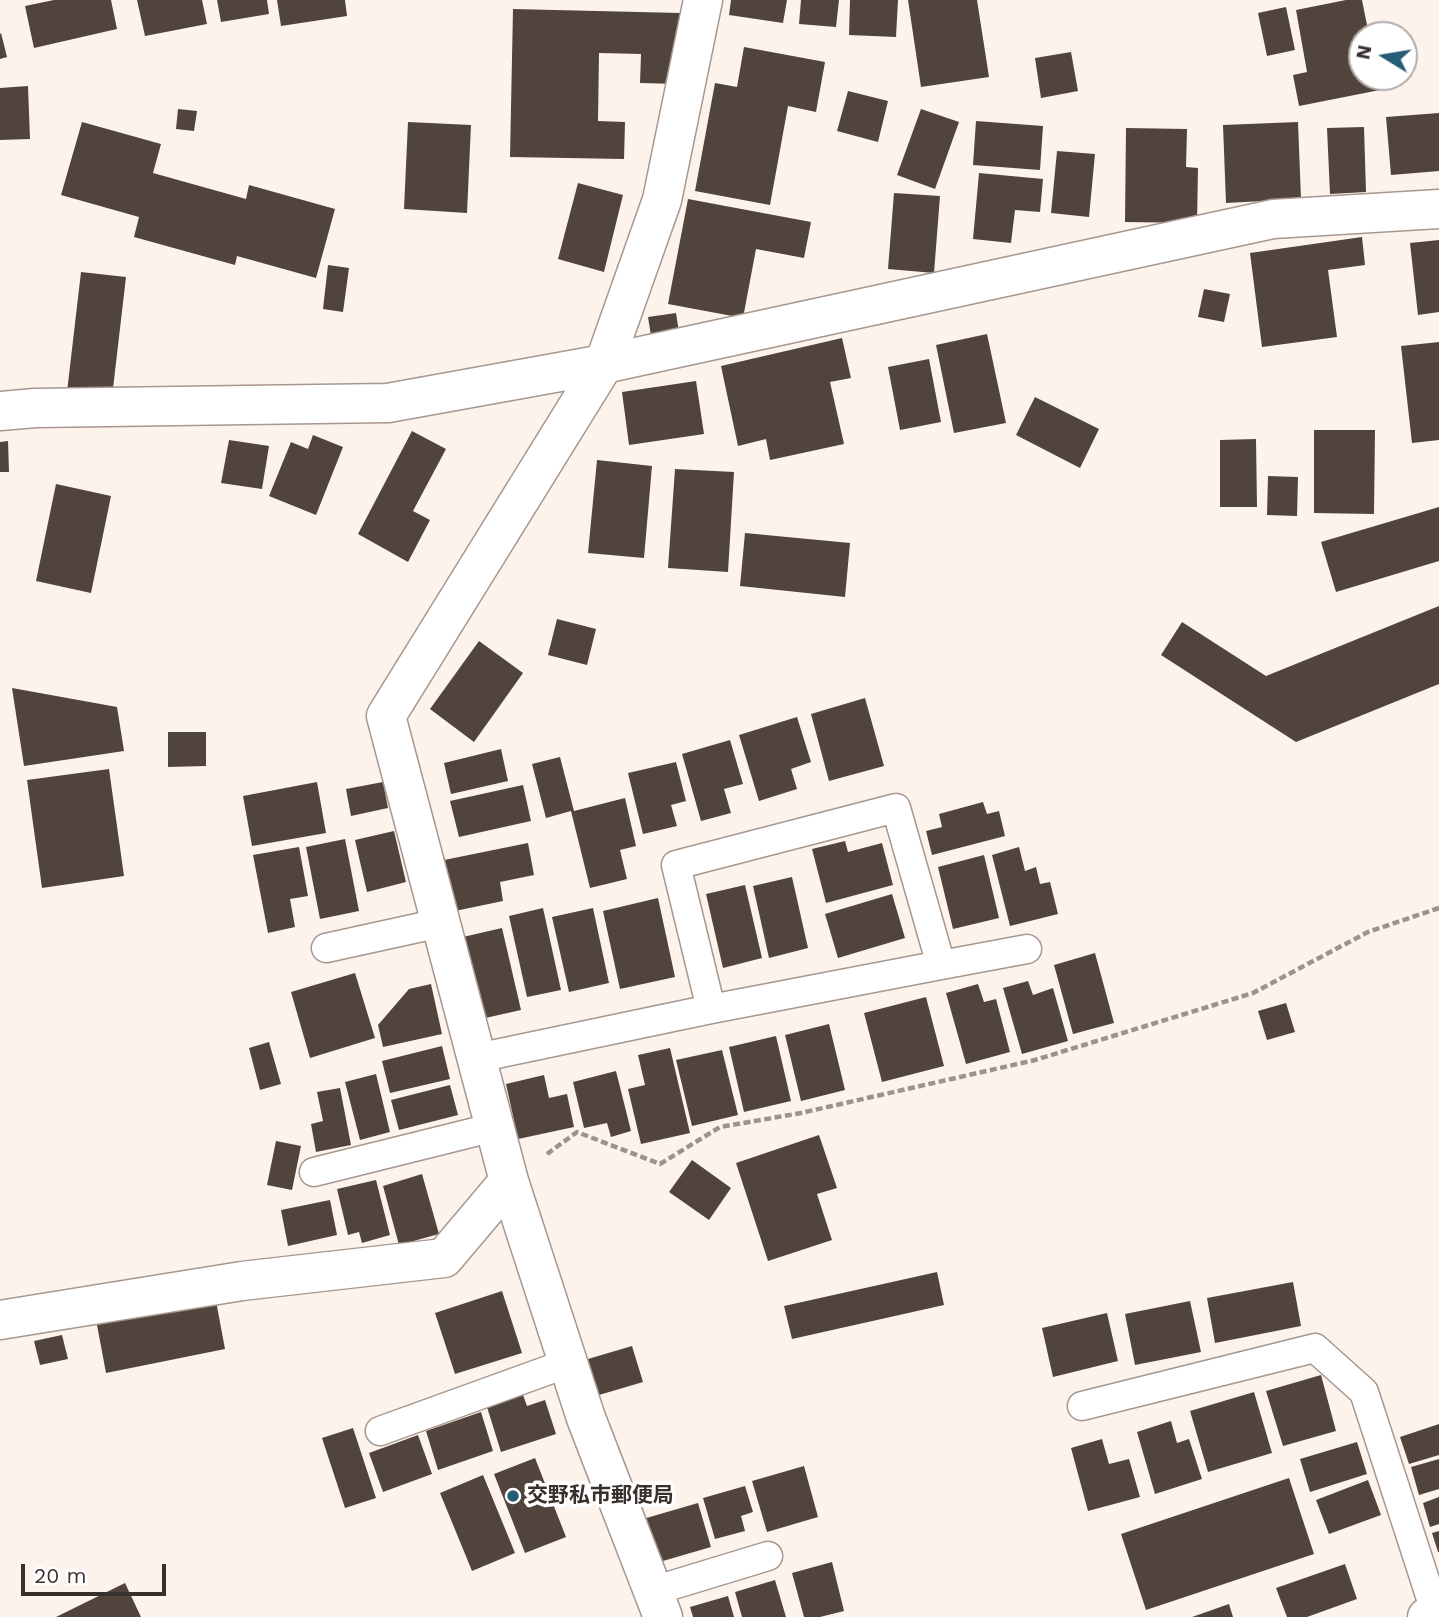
<!DOCTYPE html>
<meta charset="utf-8">
<style>
body{margin:0}
#map{position:relative;width:1439px;height:1617px;overflow:hidden;background:#fdf3ed;font-family:"Work Sans",sans-serif}
canvas{display:block}
.north{position:absolute;left:1348px;top:21px;width:70px;height:70px;box-sizing:border-box;background:#fff;border:2px solid #afacab;border-radius:50%;rotate:281deg;font-size:19px;font-weight:700;line-height:28px;text-align:center;color:#37302d}
.north::after{content:'';display:block;margin:auto;width:24px;height:32px;background:#255c77;clip-path:polygon(50% 0,100% 100%,50% 72%,0 100%)}
.scale{position:absolute;left:21px;top:1564px;width:145px;height:32px;box-sizing:border-box;border:4px solid #37302d;border-top:0;padding-left:9px;font-size:21px;line-height:24px;white-space:nowrap;color:#37302d;-webkit-text-stroke:5px #fff;paint-order:stroke}
</style>
<div id="map">
<canvas width="1439" height="1617"></canvas>
<div class="north">N</div>
<div class="scale">20 m</div>
</div>
<script>
const c = document.querySelector('canvas').getContext('2d');
c.lineJoin = 'round';
function fill(path, color) { c.fillStyle = color; c.fill(path, 'evenodd'); }
const shape = rows => new Path2D(rows.map(r => 'M' + r).join(''));
function stroke(path, color, width, dash) { c.strokeStyle = color; c.lineWidth = width; c.lineCap = dash ? 'butt' : 'round'; c.setLineDash(dash || []); c.stroke(path); }
function drawText(font, color, halo, rows, align = 'center') {
  c.font = font + ' "Work Sans","Noto Sans JP",sans-serif'; c.lineWidth = 7; c.setLineDash([]); c.textBaseline = 'middle'; c.strokeStyle = halo; c.fillStyle = color; for (const [text, x, y, turn = 0] of rows) {
    c.save(); c.translate(x, y); c.rotate((+turn || 0) * Math.PI / 180); c.textAlign = isNaN(turn) ? turn : align; if (halo) c.strokeText(text, 0, 0); c.fillText(text, 0, 0); c.restore();
  }
}
fill(shape([
 [54,0,111,0,117,29,34,48,25,6],
 [137,0,202,0,207,24,145,36],
 [217,0,267,0,269,14,221,22],
 [277,0,345,0,347,16,281,26],
 [731,0,787,0,783,23,729,15],
 [801,0,839,0,836,27,799,24],
 [850,0,898,0,896,37,849,35],
 [908,0,977,0,989,77,921,87],
 [1346,0,1362,0,1369,35,1362,35,1362,77,1377,77,1380,90,1299,106,1293,75,1307,72,1296,10],
 [1286,7,1295,50,1267,56,1258,13],
 [513,9,680,13,678,84,640,83,641,54,599,53,598,121,625,122,624,159,510,157],
 [1,33,7,57,0,59,0,34],
 [744,47,825,62,816,112,788,106,770,205,695,191,715,83,737,87],
 [1071,52,1078,91,1041,98,1035,58],
 [28,86,30,139,0,140,0,88],
 [848,91,888,101,878,142,837,131],
 [178,109,197,111,194,131,176,129],
 [921,109,959,122,935,189,897,175],
 [1439,113,1439,171,1391,175,1386,117],
 [976,121,1043,126,1040,170,973,165],
 [82,122,161,144,153,173,246,199,249,185,335,209,316,278,237,256,235,265,134,237,139,217,61,195],
 [408,122,471,125,467,213,404,209],
 [1298,122,1301,199,1226,203,1223,125],
 [1364,127,1366,192,1330,194,1327,128],
 [1126,128,1187,129,1186,167,1198,168,1197,223,1125,222],
 [1057,151,1095,154,1089,217,1051,213],
 [979,173,1043,179,1040,212,1015,210,1011,243,973,239],
 [578,183,623,195,604,272,558,259],
 [894,193,940,196,934,273,888,269],
 [688,199,811,222,804,258,756,249,743,318,668,304],
 [1362,237,1365,265,1328,270,1337,337,1262,347,1250,253],
 [1439,240,1439,312,1418,315,1410,243],
 [328,265,349,268,343,312,323,309],
 [81,272,126,277,112,397,67,392],
 [1204,289,1230,294,1224,322,1198,317],
 [676,313,680,338,652,342,648,317],
 [987,334,1006,423,954,433,936,345],
 [842,338,851,378,830,382,844,444,770,460,766,439,738,446,721,366],
 [1439,342,1439,440,1412,443,1401,346],
 [929,359,941,422,900,430,888,367],
 [696,381,704,434,629,445,622,392],
 [1035,397,1099,429,1080,468,1016,435],
 [1314,430,1375,430,1374,514,1314,513],
 [412,431,446,449,413,511,430,520,408,562,358,534],
 [313,435,343,447,316,515,269,496,291,442,308,449],
 [1256,439,1257,507,1220,507,1220,440],
 [229,440,269,446,262,489,221,483],
 [8,441,9,472,0,472,0,442],
 [597,460,652,466,644,558,588,553],
 [675,469,734,472,728,572,668,568],
 [1268,476,1298,477,1297,516,1267,515],
 [56,484,111,496,91,593,36,581],
 [1439,507,1439,561,1336,592,1321,542],
 [745,533,850,543,845,597,740,586],
 [1439,606,1439,684,1296,742,1161,655,1182,622,1266,676],
 [557,619,596,629,587,665,548,655],
 [479,641,523,673,474,742,430,709],
 [12,688,117,707,124,751,24,766],
 [865,698,884,766,829,781,811,714],
 [797,717,811,762,791,769,797,789,759,801,739,735],
 [168,732,206,732,206,766,168,767],
 [730,740,743,784,724,789,731,813,701,821,682,754],
 [501,749,508,781,451,794,444,763],
 [560,757,574,811,625,798,636,846,620,850,627,879,590,888,571,811,546,818,532,764],
 [676,762,686,801,671,805,677,826,643,834,628,773],
 [109,769,124,876,42,888,27,780],
 [317,782,326,833,252,846,243,796],
 [383,782,388,808,351,816,346,789],
 [523,785,531,821,459,837,450,801],
 [983,802,987,814,999,811,1005,836,932,855,926,831,942,827,939,814],
 [394,831,406,882,367,892,355,840],
 [345,839,359,911,320,919,306,847],
 [845,841,848,852,882,843,893,885,826,903,812,849],
 [528,843,534,875,500,882,503,901,455,911,444,860],
 [299,847,308,896,290,899,295,927,268,933,253,855],
 [1019,847,1025,871,1036,867,1040,884,1050,882,1058,914,1010,926,992,855],
 [984,855,999,918,953,929,938,867],
 [792,877,808,948,769,958,753,886],
 [745,885,762,958,723,968,706,894],
 [892,894,905,938,838,958,825,914],
 [658,898,675,977,620,989,603,911],
 [543,908,561,990,527,997,509,916],
 [593,908,609,983,569,992,552,917],
 [502,928,521,1010,481,1019,463,937],
 [1095,953,1114,1023,1073,1034,1054,965],
 [355,973,375,1038,310,1058,291,992],
 [1028,981,1033,995,1053,988,1068,1041,1022,1054,1003,988],
 [431,984,442,1034,383,1047,378,1025,409,989],
 [978,984,984,1002,996,999,1010,1052,966,1064,946,993],
 [926,997,944,1066,882,1082,864,1013],
 [1286,1003,1295,1032,1267,1040,1258,1011],
 [829,1024,845,1090,801,1101,785,1035],
 [776,1036,791,1101,744,1112,729,1047],
 [269,1042,281,1084,260,1090,249,1048],
 [442,1046,450,1079,390,1093,382,1061],
 [670,1048,690,1133,641,1144,628,1089,645,1085,638,1055],
 [722,1050,738,1115,692,1126,676,1060],
 [616,1071,631,1131,611,1137,607,1123,584,1128,573,1082],
 [376,1074,390,1132,360,1140,345,1082],
 [544,1075,549,1098,567,1094,574,1127,518,1139,506,1084],
 [450,1085,458,1115,399,1130,391,1100],
 [340,1088,351,1145,316,1152,311,1124,323,1121,317,1092],
 [819,1135,837,1188,817,1194,832,1240,768,1261,736,1163],
 [276,1141,301,1146,292,1190,267,1185],
 [692,1160,731,1188,709,1220,669,1192],
 [422,1174,439,1234,399,1245,383,1186],
 [376,1180,390,1235,362,1243,359,1232,348,1235,337,1189],
 [330,1200,337,1235,288,1246,281,1210],
 [937,1272,944,1305,792,1339,784,1306],
 [1293,1282,1301,1326,1215,1343,1207,1298],
 [502,1291,522,1353,455,1374,435,1313],
 [216,1301,225,1349,106,1373,97,1325],
 [1190,1301,1201,1352,1135,1365,1125,1314],
 [1107,1313,1118,1361,1053,1377,1042,1328],
 [62,1335,68,1359,40,1365,34,1341],
 [632,1346,643,1382,599,1395,588,1359],
 [1321,1375,1336,1431,1283,1446,1266,1391],
 [1254,1392,1272,1453,1208,1472,1190,1411],
 [523,1395,527,1406,545,1400,556,1434,501,1452,487,1407],
 [481,1412,493,1451,438,1470,426,1431],
 [1171,1421,1177,1443,1189,1439,1202,1479,1155,1494,1137,1432],
 [1439,1424,1439,1455,1409,1464,1400,1437],
 [353,1428,376,1498,345,1508,322,1438],
 [418,1435,432,1474,383,1492,369,1453],
 [1102,1439,1109,1464,1129,1459,1140,1497,1088,1511,1071,1448],
 [1357,1442,1367,1474,1310,1492,1300,1459],
 [535,1458,566,1537,525,1553,494,1474],
 [1439,1459,1439,1489,1419,1495,1411,1467],
 [804,1466,818,1517,767,1532,752,1481],
 [483,1475,515,1553,472,1571,440,1493],
 [1289,1478,1314,1554,1146,1610,1121,1534],
 [1368,1480,1381,1515,1329,1534,1316,1500],
 [745,1486,753,1512,741,1516,745,1531,715,1539,703,1498],
 [1439,1497,1439,1524,1430,1527,1423,1503],
 [698,1503,711,1547,656,1563,643,1519],
 [1439,1531,1439,1552,1438,1552,1432,1533],
 [832,1562,844,1611,820,1617,804,1617,792,1573],
 [1345,1564,1357,1599,1307,1617,1287,1617,1276,1588],
 [775,1580,786,1617,742,1617,735,1592],
 [125,1583,141,1617,56,1617],
 [728,1596,734,1617,693,1617,690,1607],
 [1229,1604,1233,1617,1192,1617]
]), '#51443c');
const lane = shape([
 [326,948,440,923],
 [941,965,1027,949],
 [477,1058,711,1009,941,965,896,808,676,865,711,1009],
 [314,1172,495,1127],
 [1082,1406,1315,1348,1364,1392,1436,1614],
 [380,1431,568,1363],
 [653,1591,768,1556]
]);
const street = shape([
 [0,1320,242,1281,444,1258,509,1181],
 [663,1617,586,1418,509,1181,386,716,604,364,662,200,703,0]
]);
const secondary = shape([
 [0,411,35,408,388,403,604,364,1273,219,1439,209]
]);
const highway = shape([
 [1427,1617,1439,1613]
]);
stroke(lane, '#a7978e', 31);
stroke(street, '#a7978e', 41);
stroke(secondary, '#a7978e', 41);
stroke(highway, '#a7978e', 41);
stroke(shape([
 [547,1154,577,1132,660,1164,720,1127,801,1113,1035,1060,1253,993,1368,932,1439,908]
]), '#9c938f', 4.5, [7, 3.5]);
stroke(lane, '#fff', 28);
stroke(street, '#fff', 38);
stroke(secondary, '#fff', 38);
stroke(highway, '#fff', 38);
for (const [x, y, r, color] of [
 [513,1496,7,"#255c77"]
]) { const dot = new Path2D(); dot.arc(x, y, r, 0, 2 * Math.PI); c.fillStyle = color; c.fill(dot); stroke(dot, '#fff', 2.5); }
drawText('bold 21px', '#37302d', '#fff', [
 ["交野私市郵便局",527,1496]
], 'left');
</script>
